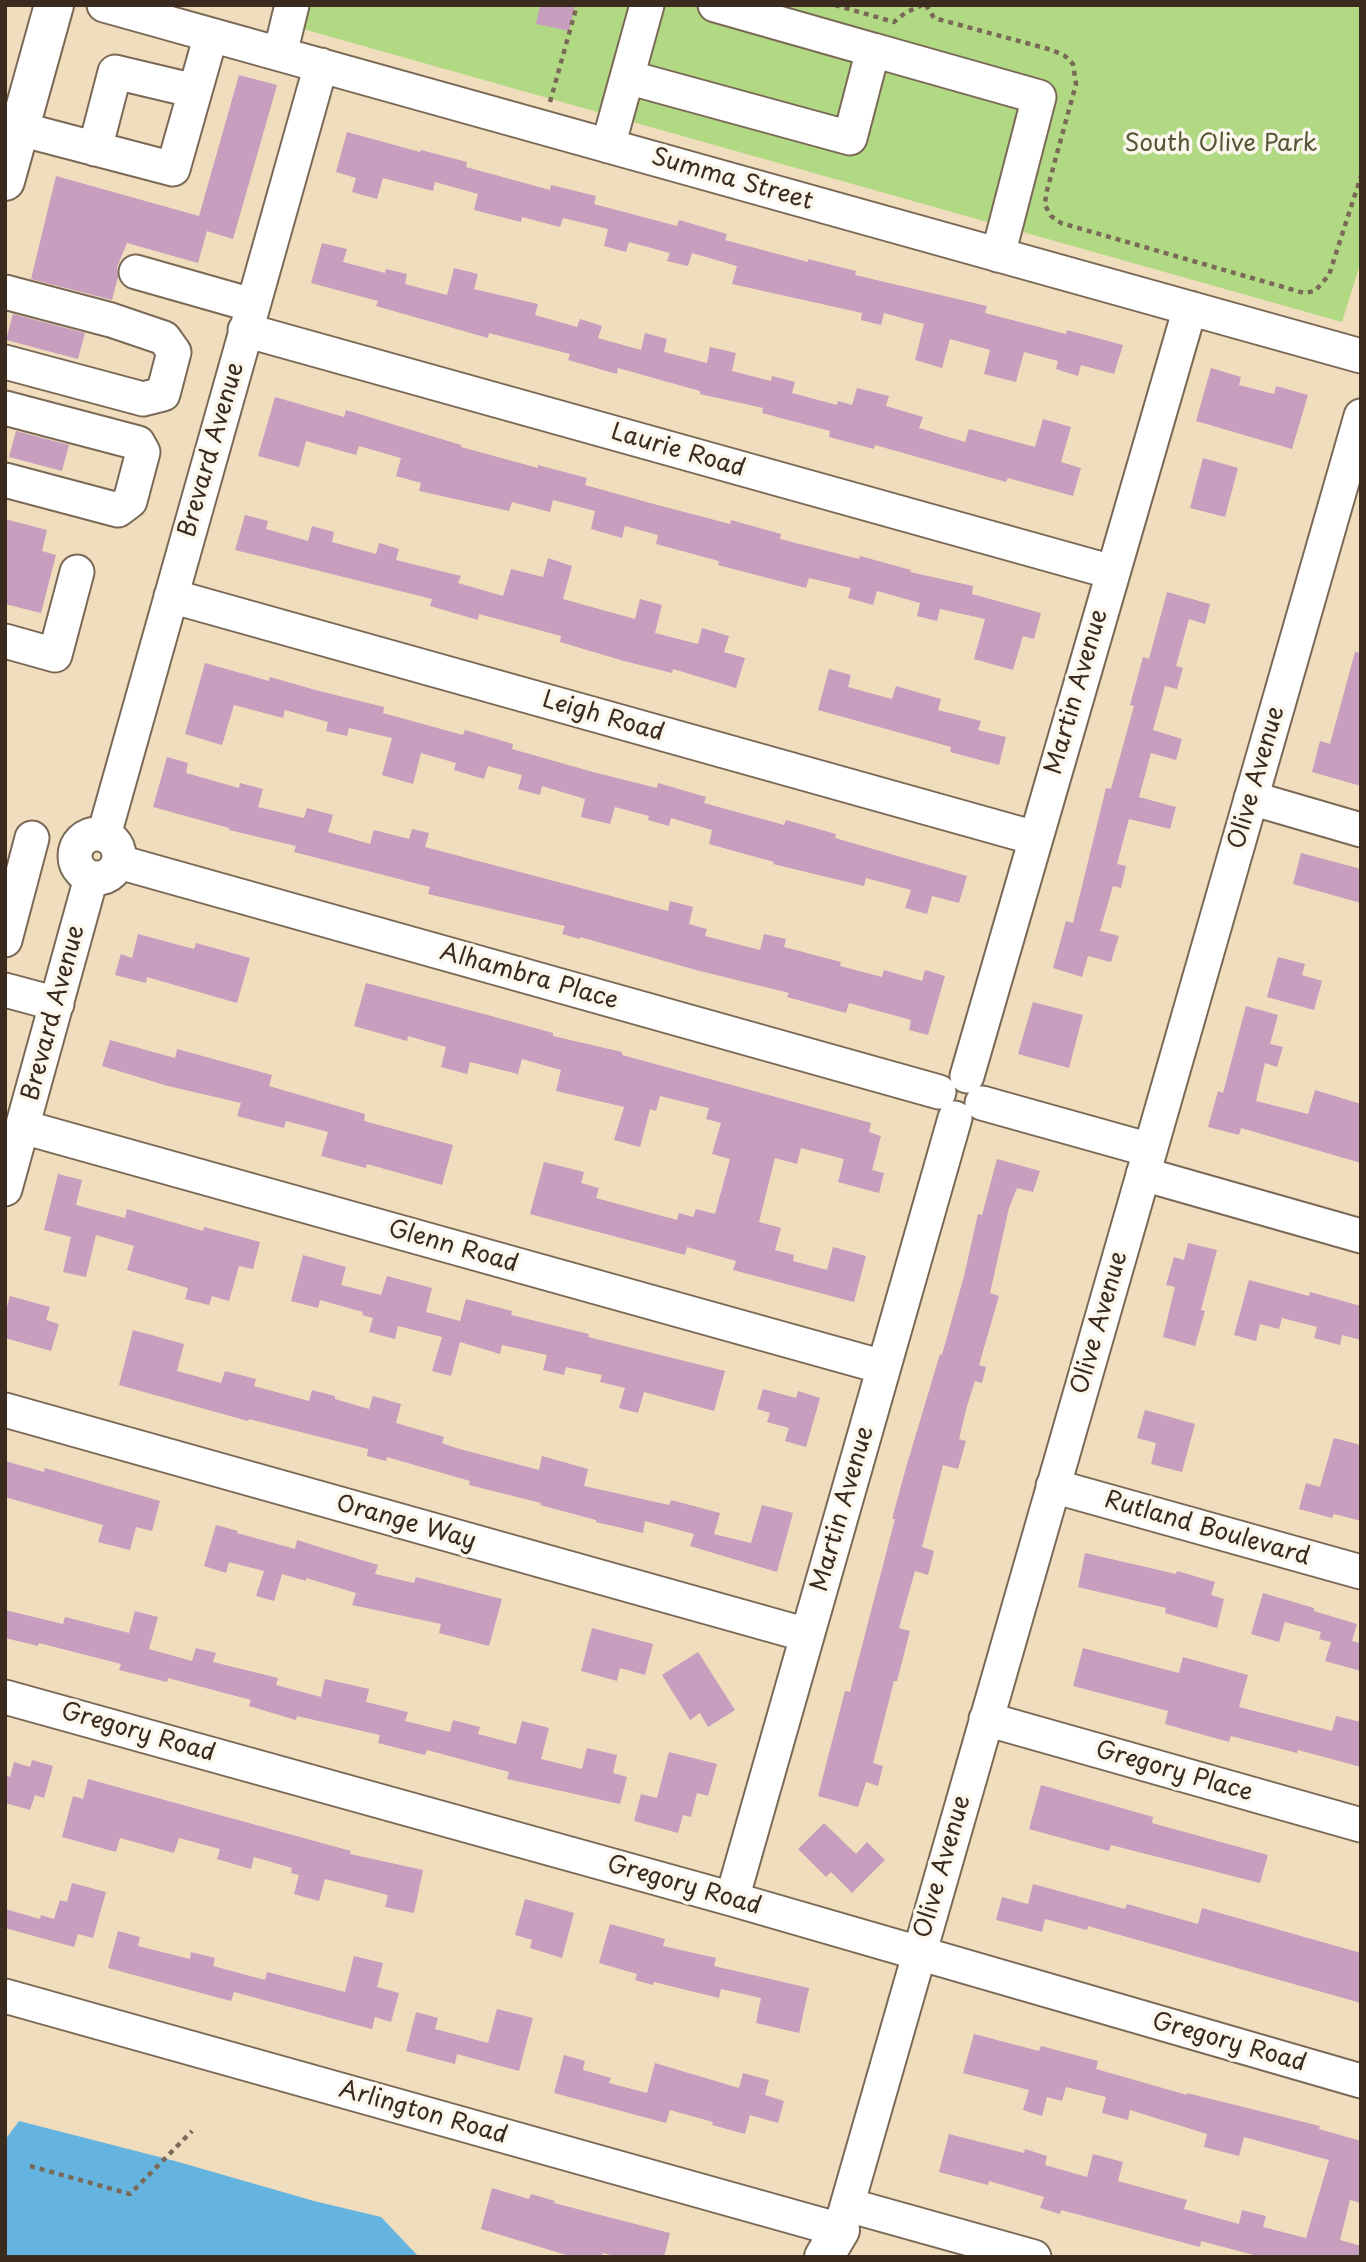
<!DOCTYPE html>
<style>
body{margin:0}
#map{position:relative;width:1366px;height:2262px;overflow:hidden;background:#f0ddbd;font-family:"Playpen Sans",sans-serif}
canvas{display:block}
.frame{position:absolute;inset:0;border:7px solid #3b2a1e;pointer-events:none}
</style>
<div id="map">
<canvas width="1366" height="2262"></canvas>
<div class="frame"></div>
</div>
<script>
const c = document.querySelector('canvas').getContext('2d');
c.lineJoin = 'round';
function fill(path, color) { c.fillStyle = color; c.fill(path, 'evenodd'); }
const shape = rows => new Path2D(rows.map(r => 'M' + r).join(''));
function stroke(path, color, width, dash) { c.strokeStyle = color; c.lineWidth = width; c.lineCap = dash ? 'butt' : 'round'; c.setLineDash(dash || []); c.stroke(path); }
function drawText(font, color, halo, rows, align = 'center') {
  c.font = font + ' "Playpen Sans",sans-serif'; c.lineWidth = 7; c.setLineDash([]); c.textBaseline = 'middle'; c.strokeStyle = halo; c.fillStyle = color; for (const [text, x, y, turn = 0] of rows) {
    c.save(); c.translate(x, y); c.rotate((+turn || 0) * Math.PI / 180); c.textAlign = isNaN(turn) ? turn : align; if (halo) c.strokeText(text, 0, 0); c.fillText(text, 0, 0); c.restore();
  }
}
fill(shape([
 [310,5,1361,5,1361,261,1342,322,303,29]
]), '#b1d984');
fill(shape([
 [19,2121,175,2161,314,2201,381,2217,419,2257,5,2257,5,2140]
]), '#65b3df');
fill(shape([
 [540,5,575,5,569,31,536,24],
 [239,75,277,85,233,239,207,231,198,263,127,243,117,267,118,277,112,300,31,279,56,176,199,216],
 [347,132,420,152,421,150,467,162,466,167,550,190,551,185,596,196,594,204,677,226,679,220,727,234,725,240,808,262,808,259,856,271,855,275,987,306,985,313,1066,334,1067,330,1123,345,1114,374,1081,365,1078,376,1056,369,1058,361,1024,352,1016,382,984,374,990,350,950,339,942,368,915,360,924,324,884,313,881,325,861,320,862,313,732,284,737,266,692,253,688,266,667,261,670,253,629,242,626,252,604,246,608,229,563,218,560,227,522,217,521,222,474,210,478,194,435,182,433,191,383,178,377,199,352,192,356,178,336,172],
 [322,243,347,249,343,262,385,273,386,269,407,274,405,284,447,295,454,268,478,274,474,289,538,304,535,315,577,327,580,319,602,326,598,338,641,350,645,333,667,339,664,352,707,363,710,347,736,353,732,371,771,381,772,376,795,382,792,393,837,405,838,401,852,405,857,388,889,396,886,406,923,417,919,428,965,442,969,429,1035,447,1043,419,1071,427,1061,462,1081,468,1073,496,1008,478,1006,482,875,445,874,449,829,437,830,431,762,413,763,408,700,394,700,391,618,368,617,374,568,360,570,354,489,333,488,338,376,306,378,301,311,283],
 [13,314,85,333,78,359,6,340],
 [1211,368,1241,377,1239,385,1274,394,1276,386,1308,395,1292,449,1196,421],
 [275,397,344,417,346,410,461,445,461,447,538,468,538,465,587,478,585,485,650,503,730,524,731,520,781,534,780,539,859,559,860,556,911,570,910,572,973,586,972,594,1041,613,1034,639,1023,636,1013,670,974,659,985,619,940,609,937,621,917,616,920,603,877,591,873,605,848,598,851,588,809,578,806,588,718,565,719,561,656,544,658,535,625,526,622,538,591,529,595,511,553,500,550,512,512,502,509,511,419,491,421,483,396,476,401,458,359,446,356,455,306,441,299,467,258,456],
 [16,431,69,445,62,471,9,457],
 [1203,458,1238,468,1225,517,1190,508],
 [245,515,268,521,266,529,308,541,312,526,334,532,332,542,376,554,379,543,399,549,396,560,461,576,458,583,503,596,511,569,543,577,548,558,572,566,563,599,635,619,640,599,662,605,655,633,698,644,702,628,729,636,724,652,745,658,736,688,673,669,672,673,624,661,560,642,561,636,479,614,478,620,430,606,432,599,235,550],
 [5,519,47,530,42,551,56,555,41,613,5,604],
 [1167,592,1210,604,1205,624,1189,619,1176,666,1183,668,1177,689,1165,686,1153,730,1182,739,1176,760,1151,753,1139,797,1176,807,1170,829,1129,819,1117,864,1126,866,1121,888,1113,886,1100,931,1119,936,1111,962,1088,956,1082,977,1053,968,1066,921,1073,923,1106,788,1111,789,1134,706,1130,705,1143,657,1149,659],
 [1355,652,1361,653,1361,786,1312,772,1320,741,1330,744],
 [205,663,269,681,270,677,319,691,384,707,383,713,463,735,465,730,513,744,512,749,593,772,657,788,658,783,706,797,704,803,784,825,786,820,836,834,835,838,967,876,959,903,932,896,927,914,905,908,911,890,866,878,864,886,773,864,774,862,709,844,712,830,671,818,669,826,648,820,649,816,615,807,610,824,581,817,585,799,542,786,540,795,518,789,522,775,488,766,484,779,454,770,456,763,421,753,413,784,382,775,392,738,349,728,347,736,326,731,328,722,285,710,283,718,234,705,222,745,185,734],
 [829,669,851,675,848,687,892,699,896,686,941,699,938,710,981,721,978,730,1006,737,999,765,950,752,951,747,818,710],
 [167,757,188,763,186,773,239,788,240,783,263,789,258,807,304,818,307,808,333,815,328,832,370,844,374,830,409,839,412,829,429,833,425,847,668,911,670,901,693,907,689,924,707,929,705,936,760,950,764,934,786,939,784,947,841,962,840,966,882,977,884,970,922,981,925,970,945,976,928,1035,909,1030,911,1020,849,1003,846,1013,787,997,789,993,696,970,580,937,580,939,562,934,565,926,428,894,430,887,294,852,296,846,229,830,229,828,153,807],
 [1301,853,1361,869,1361,903,1293,884],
 [138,934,194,949,196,943,250,958,237,1003,147,977,146,983,115,975,121,954,132,958],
 [1278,957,1305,964,1302,975,1322,981,1314,1010,1267,997],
 [366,983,484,1014,553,1033,553,1036,622,1052,622,1055,871,1123,869,1132,881,1136,872,1170,884,1173,879,1193,838,1182,844,1159,801,1148,797,1164,775,1158,759,1222,781,1228,775,1250,794,1255,793,1261,827,1270,833,1247,866,1256,854,1302,733,1270,736,1261,687,1247,685,1255,530,1214,544,1162,584,1172,581,1183,599,1188,596,1198,677,1220,679,1213,693,1217,696,1209,715,1214,730,1159,712,1154,721,1123,706,1119,709,1108,660,1096,656,1111,650,1109,640,1147,614,1140,624,1107,556,1091,561,1070,522,1059,518,1074,470,1062,467,1074,441,1067,446,1047,408,1036,407,1041,354,1026],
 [1033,1002,1083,1015,1069,1068,1018,1054],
 [1246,1006,1278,1015,1270,1044,1283,1047,1277,1067,1265,1063,1256,1101,1308,1114,1315,1090,1361,1104,1361,1163,1241,1128,1239,1135,1208,1127,1218,1091,1223,1093],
 [110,1040,175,1058,177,1049,272,1075,269,1086,365,1114,364,1121,453,1145,442,1185,367,1164,366,1168,321,1156,328,1132,286,1121,284,1128,237,1116,241,1103,168,1086,102,1066],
 [997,1159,1040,1171,1033,1192,1017,1188,1009,1208,990,1293,999,1296,979,1365,986,1367,982,1383,975,1381,967,1406,959,1439,966,1441,958,1469,943,1465,922,1547,934,1551,928,1575,915,1571,899,1628,910,1631,897,1681,894,1681,873,1763,883,1766,878,1786,866,1782,858,1807,818,1796,845,1691,850,1692,895,1519,892,1519,905,1471,940,1354,942,1355,964,1276,978,1214,982,1215],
 [58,1174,82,1180,76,1205,125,1218,127,1209,203,1231,204,1227,260,1242,253,1269,239,1266,229,1301,212,1296,209,1305,185,1299,188,1288,127,1270,134,1246,96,1235,86,1277,63,1272,71,1237,44,1230],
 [1188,1243,1217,1250,1201,1310,1205,1311,1195,1346,1163,1337,1175,1287,1166,1285,1174,1257,1184,1260],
 [303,1255,346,1267,341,1285,381,1295,387,1276,432,1288,426,1312,460,1321,466,1299,512,1311,511,1315,589,1334,588,1337,725,1371,714,1411,644,1392,638,1413,619,1408,625,1388,600,1382,602,1375,566,1367,564,1375,543,1370,547,1355,502,1345,500,1354,460,1342,451,1376,432,1371,442,1337,398,1326,395,1339,369,1332,373,1318,362,1315,363,1312,320,1300,318,1308,291,1301],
 [1249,1280,1309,1296,1310,1292,1361,1306,1361,1340,1342,1335,1340,1345,1314,1338,1317,1327,1282,1318,1279,1329,1260,1324,1256,1341,1234,1335],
 [10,1296,50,1307,46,1320,59,1324,51,1351,5,1338,5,1314],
 [133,1330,184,1344,177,1371,221,1383,225,1371,256,1379,254,1386,309,1401,312,1390,335,1396,335,1399,369,1409,373,1396,401,1404,396,1423,444,1437,442,1443,456,1448,539,1470,542,1456,588,1469,584,1486,669,1505,671,1500,720,1513,714,1534,751,1543,762,1505,793,1513,777,1572,690,1546,694,1534,645,1521,643,1533,596,1522,596,1520,540,1505,541,1503,469,1485,470,1481,387,1457,386,1461,367,1456,368,1449,249,1419,248,1421,119,1385],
 [763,1389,796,1398,798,1391,820,1398,806,1447,785,1441,789,1428,767,1422,770,1413,757,1409],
 [1145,1410,1195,1424,1182,1472,1151,1464,1156,1443,1137,1438],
 [1334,1438,1361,1445,1361,1521,1334,1514,1332,1518,1299,1509,1306,1483,1320,1487],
 [5,1461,44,1472,45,1468,160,1501,152,1531,136,1527,130,1550,98,1542,103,1525,5,1497],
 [216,1525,238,1531,237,1533,295,1549,297,1540,316,1546,378,1565,375,1574,414,1583,416,1577,502,1599,489,1646,439,1633,441,1624,352,1605,356,1593,306,1578,306,1581,282,1574,274,1601,256,1596,264,1571,229,1562,226,1573,204,1566],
 [1085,1553,1176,1574,1177,1571,1215,1582,1211,1595,1224,1599,1217,1628,1165,1613,1166,1608,1078,1587],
 [1263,1593,1314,1608,1314,1611,1357,1624,1352,1641,1361,1643,1361,1671,1325,1661,1331,1642,1319,1639,1321,1632,1285,1622,1279,1642,1251,1634],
 [5,1610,63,1624,65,1617,129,1633,135,1611,158,1617,149,1649,192,1661,196,1648,216,1653,213,1662,278,1678,276,1685,321,1697,325,1679,369,1689,366,1702,408,1712,405,1721,450,1732,453,1720,480,1727,478,1734,516,1744,522,1721,549,1728,541,1759,582,1769,587,1748,617,1755,613,1773,627,1777,620,1804,507,1779,509,1772,427,1750,425,1755,378,1743,380,1735,297,1716,296,1720,249,1706,251,1700,168,1678,167,1682,119,1670,121,1664,39,1643,38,1646,5,1638],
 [592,1628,653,1644,645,1675,620,1668,617,1681,581,1671],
 [1083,1648,1179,1673,1183,1657,1248,1675,1239,1707,1332,1731,1336,1716,1361,1722,1361,1767,1298,1750,1297,1753,1231,1736,1229,1742,1165,1724,1168,1711,1073,1686],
 [698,1652,735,1710,708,1727,700,1713,690,1720,662,1675],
 [669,1752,717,1764,708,1796,697,1793,691,1817,683,1815,678,1833,634,1821,641,1794,657,1798],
 [32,1760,53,1766,44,1798,35,1795,30,1810,5,1803,5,1775,10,1777,14,1762,30,1767],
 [88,1779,351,1851,350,1854,423,1870,414,1913,385,1907,388,1895,325,1879,319,1901,294,1894,299,1875,291,1873,292,1868,254,1857,251,1869,217,1859,220,1849,179,1838,174,1853,120,1838,116,1852,62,1837,73,1796,83,1799],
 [1041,1785,1153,1817,1152,1823,1268,1855,1260,1883,1111,1845,1109,1851,1029,1829],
 [824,1823,856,1854,867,1842,885,1860,852,1893,831,1872,826,1877,798,1849],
 [72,1883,106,1892,93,1938,78,1934,74,1947,5,1928,5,1909,40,1919,41,1915,54,1919,60,1900,67,1902],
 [1033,1884,1125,1909,1127,1904,1198,1924,1202,1908,1361,1953,1361,2003,1088,1926,1087,1930,1045,1919,1042,1932,996,1920,1002,1897,1028,1904],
 [525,1899,574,1913,562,1958,530,1948,532,1940,515,1935],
 [610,1924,665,1939,663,1946,716,1958,714,1966,809,1988,799,2033,756,2023,761,1998,721,1989,719,1998,654,1982,653,1985,635,1980,637,1974,599,1963],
 [118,1931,140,1937,138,1946,190,1959,191,1952,215,1958,213,1966,265,1980,267,1972,345,1992,354,1956,383,1963,377,1987,399,1993,391,2022,375,2017,372,2029,234,1992,231,2001,108,1968],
 [497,2009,533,2018,519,2071,457,2054,455,2064,406,2051,416,2012,438,2018,435,2029,488,2043],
 [974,2034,1039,2051,1041,2046,1098,2061,1096,2069,1187,2095,1187,2093,1320,2126,1319,2129,1361,2141,1361,2203,1350,2200,1340,2240,1361,2246,1361,2257,1261,2257,1201,2241,1200,2247,1061,2210,1060,2214,1040,2208,1044,2197,989,2181,988,2185,939,2172,949,2134,1024,2153,1025,2149,1047,2156,1045,2165,1087,2177,1093,2154,1123,2162,1118,2181,1187,2200,1184,2209,1239,2224,1242,2210,1266,2216,1263,2227,1306,2238,1329,2160,1244,2137,1239,2156,1204,2147,1207,2134,1130,2110,1128,2120,1102,2113,1106,2097,1066,2087,1062,2101,1047,2097,1042,2116,1023,2110,1029,2090,963,2073],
 [564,2055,585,2061,583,2070,611,2078,609,2083,647,2093,655,2063,739,2088,743,2073,769,2080,765,2095,784,2101,778,2123,750,2115,745,2134,712,2125,713,2122,670,2110,666,2123,554,2093],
 [492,2188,529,2199,531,2194,555,2201,554,2203,670,2233,664,2257,618,2257,603,2253,602,2257,573,2257,481,2229]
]), '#c79ebd');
const minor = shape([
 [104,5,1361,356],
 [715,5,873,50],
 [280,54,292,5],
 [627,77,850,138,873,50,1039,97,998,255],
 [5,125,173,169,211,35],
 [608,146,647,5],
 [95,149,115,72,195,91],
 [136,272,252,305],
 [5,292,111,320,164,338,174,352,163,394,143,399,5,362],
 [245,330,1112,572],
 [5,408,138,443,143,452,130,501,118,510,5,480],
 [171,596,1035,838],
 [5,641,55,655,77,572],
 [1251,798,1361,830],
 '75 856a22 22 0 1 1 44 0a22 22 0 1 1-44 0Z',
 [104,835,321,65],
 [119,862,939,1092],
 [5,940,32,838],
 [5,990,57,1004],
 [967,1076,1190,308],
 [982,1103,1150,1150],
 [23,1127,883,1367],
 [1143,1174,1361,1236],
 [5,1189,91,878],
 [5,1410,807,1635],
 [1053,1486,1361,1572],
 [5,1697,732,1899,1361,2081],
 [986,1719,1361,1825],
 [732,1899,955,1118],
 [5,1996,840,2230,1361,416],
 [848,2205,1034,2257]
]);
const major = shape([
 [5,181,54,5],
 [824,2257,840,2230]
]);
stroke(minor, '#7a6956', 37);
stroke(major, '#7a6956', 42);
stroke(shape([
 [835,5,894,22,905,13,922,5],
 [926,5,934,18,1052,50,1065,56,1073,64,1076,84,1046,194,1045,205,1051,216,1061,223,1304,293,1315,291,1329,275,1361,176],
 [550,102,577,5],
 [30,2166,130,2194,192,2131]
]), '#7a6956', 4.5, [5, 5]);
stroke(minor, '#fff', 33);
stroke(major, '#fff', 38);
drawText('24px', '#585638', '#fbf7ec', [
 ["South Olive Park",1221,144]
]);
drawText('24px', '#3b2a1e', '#fbf7ec', [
 ["Summa Street",732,180,16],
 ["Brevard Avenue",212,450,-74],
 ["Laurie Road",678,451,16],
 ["Martin Avenue",1077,692,-74],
 ["Leigh Road",603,717,16],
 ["Olive Avenue",1257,778,-74],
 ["Alhambra Place",529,977,16],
 ["Brevard Avenue",54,1013,-75],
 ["Glenn Road",453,1247,16],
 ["Olive Avenue",1100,1323,-74],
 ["Martin Avenue",843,1509,-74],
 ["Orange Way",406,1523,16],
 ["Rutland Boulevard",1207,1529,16],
 ["Gregory Road",138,1733,16],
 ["Gregory Place",1174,1772,16],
 ["Olive Avenue",943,1867,-74],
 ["Gregory Road",684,1886,16],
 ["Gregory Road",1229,2043,16],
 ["Arlington Road",423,2113,16]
]);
</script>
